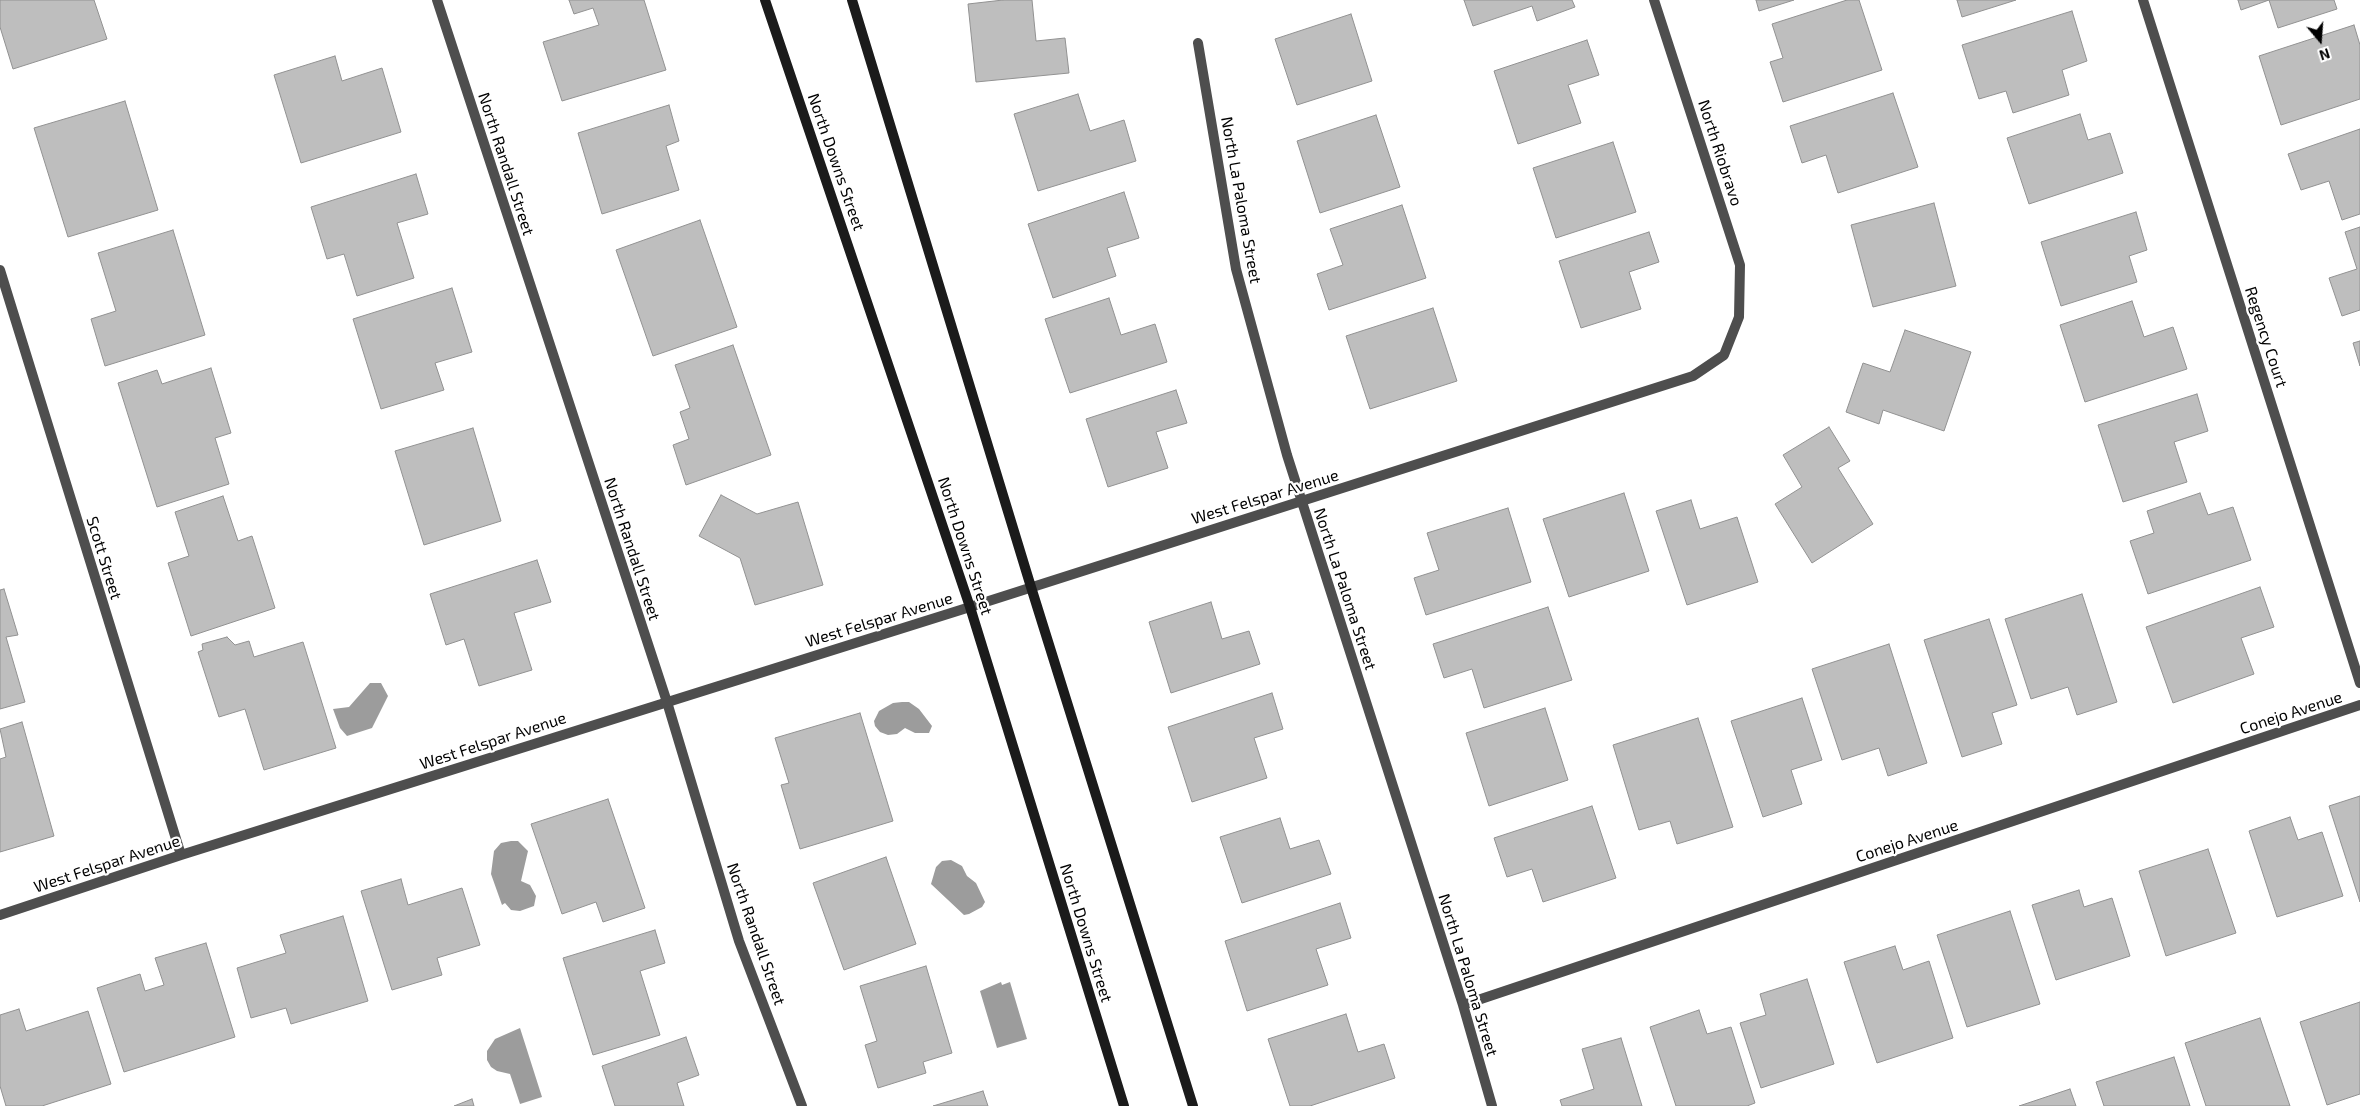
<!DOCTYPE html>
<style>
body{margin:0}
#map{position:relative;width:2360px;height:1106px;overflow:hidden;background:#fff;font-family:"Exo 2",sans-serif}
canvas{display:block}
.north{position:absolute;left:2295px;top:15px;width:50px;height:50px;-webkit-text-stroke:4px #fff;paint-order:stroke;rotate:162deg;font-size:14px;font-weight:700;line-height:20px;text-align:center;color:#000}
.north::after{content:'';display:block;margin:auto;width:18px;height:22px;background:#000;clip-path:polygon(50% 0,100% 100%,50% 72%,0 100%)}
</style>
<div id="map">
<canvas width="2360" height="1106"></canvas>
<div class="north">N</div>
</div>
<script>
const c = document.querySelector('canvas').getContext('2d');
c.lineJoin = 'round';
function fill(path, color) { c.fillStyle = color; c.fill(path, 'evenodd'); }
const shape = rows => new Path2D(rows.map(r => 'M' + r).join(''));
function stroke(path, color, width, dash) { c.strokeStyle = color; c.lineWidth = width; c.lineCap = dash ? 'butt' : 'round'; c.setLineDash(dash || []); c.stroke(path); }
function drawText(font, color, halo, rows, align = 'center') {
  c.font = font + ' "Exo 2",sans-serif'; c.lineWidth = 4.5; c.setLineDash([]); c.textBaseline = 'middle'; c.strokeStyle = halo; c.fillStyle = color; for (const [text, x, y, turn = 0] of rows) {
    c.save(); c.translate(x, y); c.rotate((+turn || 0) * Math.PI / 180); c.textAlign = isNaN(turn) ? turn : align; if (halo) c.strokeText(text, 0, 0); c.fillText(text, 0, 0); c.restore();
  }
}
fill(shape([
 [370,683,381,683,388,696,372,728,347,736,340,728,333,709,349,707],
 [902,702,909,702,919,709,932,726,929,733,915,733,905,728,897,734,888,735,880,732,875,726,874,721,879,711,893,703],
 [511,841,518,841,528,851,521,881,530,885,536,896,534,906,520,911,511,910,505,903,502,905,491,874,494,851,501,843],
 [951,860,962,866,967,876,976,883,985,902,982,907,969,914,964,915,931,884,936,867,942,861],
 [1001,982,1002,985,1010,982,1027,1039,997,1048,980,991],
 [520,1028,542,1097,520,1104,510,1074,497,1071,491,1067,487,1060,487,1051,495,1039]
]), '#9c9c9c');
const building = shape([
 [0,0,94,0,107,39,13,69,0,27,0,0],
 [569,0,644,0,666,70,562,101,543,42,599,25,593,8,574,14,569,0],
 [1003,0,1032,0,1036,41,1065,38,1069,73,976,82,968,4,1003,0],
 [1464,0,1572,0,1575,7,1537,21,1532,6,1473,26,1464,0],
 [1756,0,1794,0,1759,11,1756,0],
 [1847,0,1859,0,1882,70,1783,102,1770,62,1783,58,1772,24,1847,0],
 [1957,0,2016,0,1962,17,1957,0],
 [2238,0,2334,0,2337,9,2278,28,2269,0,2241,10,2238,0],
 [2072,11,2087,61,2062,70,2069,95,2013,113,2006,91,1979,99,1962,45,2072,11],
 [1351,14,1372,81,1297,105,1275,39,1351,14],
 [2354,25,2360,45,2360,99,2281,125,2259,56,2354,25],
 [1587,40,1599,75,1568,85,1581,123,1518,144,1494,71,1587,40],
 [335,56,342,81,382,68,401,132,301,163,274,75,335,56],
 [1893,93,1918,167,1838,193,1826,155,1802,163,1790,126,1893,93],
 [1078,94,1090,131,1124,120,1136,161,1038,191,1014,114,1078,94],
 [125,101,158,210,68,237,34,128,125,101],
 [669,105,679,141,666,146,679,190,602,214,578,133,669,105],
 [2080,114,2088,140,2110,133,2123,173,2029,204,2007,138,2080,114],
 [1376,115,1400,187,1320,213,1297,141,1376,115],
 [2360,129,2360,214,2342,220,2329,181,2301,190,2288,154,2360,129],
 [1613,142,1636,212,1556,238,1533,168,1613,142],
 [416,174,428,214,397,223,414,278,357,296,344,254,327,259,311,207,416,174],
 [1124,192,1139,238,1107,248,1116,276,1053,298,1028,224,1124,192],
 [1934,203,1956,286,1873,307,1851,225,1934,203],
 [1402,205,1426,278,1329,310,1317,274,1343,265,1330,229,1402,205],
 [2136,212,2147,250,2129,256,2137,282,2061,306,2041,242,2136,212],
 [700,220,737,327,653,356,616,250,700,220],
 [2360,227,2360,310,2342,316,2329,278,2357,269,2345,232,2360,227],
 [173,230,205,335,105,366,91,319,116,311,98,253,173,230],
 [1649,232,1659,262,1629,272,1641,309,1581,328,1559,261,1649,232],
 [452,288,472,352,435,363,444,390,381,409,353,319,452,288],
 [1109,298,1121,335,1155,324,1167,362,1070,393,1045,319,1109,298],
 [2132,301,2144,337,2173,327,2187,369,2085,402,2060,325,2132,301],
 [1433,308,1457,381,1370,409,1346,336,1433,308],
 [1905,330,1971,352,1944,431,1883,410,1879,424,1846,412,1863,363,1890,372,1905,330],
 [2360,341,2360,366,2353,343,2360,341],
 [733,345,771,455,686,485,673,445,689,439,680,412,690,408,675,365,733,345],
 [211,368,231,433,215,438,229,484,157,507,118,383,157,370,162,384,211,368],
 [1176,390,1187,423,1156,432,1168,468,1108,487,1086,419,1176,390],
 [2197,394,2208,431,2174,442,2187,482,2123,502,2098,425,2197,394],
 [1829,427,1850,461,1838,468,1873,524,1812,563,1775,504,1802,487,1783,455,1829,427],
 [473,428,501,521,424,545,395,451,473,428],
 [1624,493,1649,571,1569,597,1543,519,1624,493],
 [2200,493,2208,515,2233,507,2251,560,2148,594,2130,541,2154,533,2147,511,2200,493],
 [721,495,757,514,798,502,823,585,755,605,740,558,699,536,721,495],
 [223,496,238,541,252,536,275,608,191,636,168,563,189,556,175,512,223,496],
 [1691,500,1700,529,1737,517,1758,582,1687,605,1656,511,1691,500],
 [1508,508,1531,582,1426,615,1414,578,1439,570,1427,533,1508,508],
 [537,560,551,602,514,613,532,670,479,686,464,639,446,645,430,594,537,560],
 [2260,587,2274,627,2241,638,2254,674,2173,703,2146,627,2260,587],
 [4,589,18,635,6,637,25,702,0,709,0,590,4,589],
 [2082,594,2117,702,2077,715,2068,687,2031,699,2005,619,2082,594],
 [1211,602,1222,639,1249,631,1260,664,1171,693,1149,622,1211,602],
 [1548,607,1572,680,1484,708,1472,669,1444,678,1433,644,1548,607],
 [1989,619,2017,705,1992,713,2002,744,1962,757,1924,640,1989,619],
 [227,637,235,645,249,641,254,657,303,642,336,748,264,770,245,709,219,717,198,652,203,650,202,644,227,637],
 [1889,644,1927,763,1888,776,1879,748,1842,760,1812,669,1889,644],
 [1272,693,1283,729,1254,738,1267,778,1192,802,1168,727,1272,693],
 [1802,698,1822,760,1791,770,1802,804,1763,817,1731,721,1802,698],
 [1545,708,1568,780,1489,806,1466,733,1545,708],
 [860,713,893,821,800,849,781,785,789,783,775,738,860,713],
 [1698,718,1733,827,1677,844,1670,821,1639,830,1613,745,1698,718],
 [22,722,54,836,0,852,0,759,6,757,0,729,22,722],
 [2360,796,2360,902,2329,806,2360,796],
 [608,799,645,908,603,922,596,902,562,914,531,824,608,799],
 [1592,806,1616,878,1543,902,1532,869,1507,877,1494,838,1592,806],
 [2290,817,2298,840,2322,832,2343,896,2277,917,2249,831,2290,817],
 [1280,818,1290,849,1319,840,1331,874,1242,903,1220,837,1280,818],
 [2208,849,2236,933,2166,956,2139,871,2208,849],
 [886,857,916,944,844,970,813,883,886,857],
 [401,879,408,905,462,888,480,945,437,958,442,975,392,990,361,891,401,879],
 [2079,890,2084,907,2112,898,2130,956,2056,980,2032,905,2079,890],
 [1340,903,1351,938,1316,949,1328,985,1247,1011,1225,941,1340,903],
 [2010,911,2040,1004,1967,1027,1937,935,2010,911],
 [343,916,368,1001,291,1024,286,1008,251,1018,237,968,286,953,280,935,343,916],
 [655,930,665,963,640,971,660,1035,593,1055,563,958,655,930],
 [206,943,235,1037,124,1072,97,988,140,974,145,991,164,985,155,958,206,943],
 [1895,946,1903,970,1929,961,1953,1038,1877,1063,1844,962,1895,946],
 [926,966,952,1053,923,1062,926,1073,878,1088,865,1045,877,1041,860,986,926,966],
 [1807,979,1834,1064,1761,1088,1740,1023,1766,1015,1760,994,1807,979],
 [2360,1002,2360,1094,2327,1105,2300,1022,2360,1002],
 [19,1009,26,1031,88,1011,111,1084,42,1106,6,1106,0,1086,0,1015,19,1009],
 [1699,1010,1707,1034,1731,1027,1755,1103,1747,1106,1676,1106,1650,1027,1699,1010],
 [1346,1014,1358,1052,1384,1044,1395,1078,1310,1106,1290,1106,1268,1039,1346,1014],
 [2260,1018,2290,1106,2206,1106,2185,1043,2260,1018],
 [686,1037,699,1075,677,1083,684,1106,615,1106,602,1066,686,1037],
 [1621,1038,1642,1106,1562,1106,1560,1100,1594,1089,1582,1049,1621,1038],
 [2174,1057,2190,1106,2104,1106,2096,1082,2174,1057],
 [2070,1089,2076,1106,2019,1106,2070,1089],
 [983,1091,988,1106,933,1106,983,1091],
 [472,1099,474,1106,454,1106,472,1099]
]);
fill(building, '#bebebe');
stroke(building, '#929292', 1);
stroke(shape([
 [437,0,667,702,739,941,802,1106],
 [2143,0,2360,683],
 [1198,43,1236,269,1287,455,1463,1005,1492,1106],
 [0,270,181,855],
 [0,915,181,855,970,607,1693,376,1724,355,1739,317,1740,265,1654,0],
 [1463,1005,2360,705]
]), '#4e4e4e', 10);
stroke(shape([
 [765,0,970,607,1124,1106],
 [852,0,1031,587,1193,1106]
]), '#1b1b1b', 10);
drawText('16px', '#000', '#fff', [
 ["North Riobravo",1720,153,72],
 ["North Downs Street",836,162,71],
 ["North Randall Street",506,164,72],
 ["North La Paloma Street",1241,200,80],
 ["Regency Court",2266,337,72],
 ["West Felspar Avenue",1265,497,-17],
 ["North Downs Street",965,546,72],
 ["North Randall Street",632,549,72],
 ["Scott Street",104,558,73],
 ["North La Paloma Street",1345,589,72],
 ["West Felspar Avenue",879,620,-17],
 ["Conejo Avenue",2291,713,-18],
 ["West Felspar Avenue",493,741,-18],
 ["Conejo Avenue",1907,841,-18],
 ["West Felspar Avenue",107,864,-18],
 ["North Downs Street",1086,933,73],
 ["North Randall Street",756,934,71],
 ["North La Paloma Street",1468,975,73]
]);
</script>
